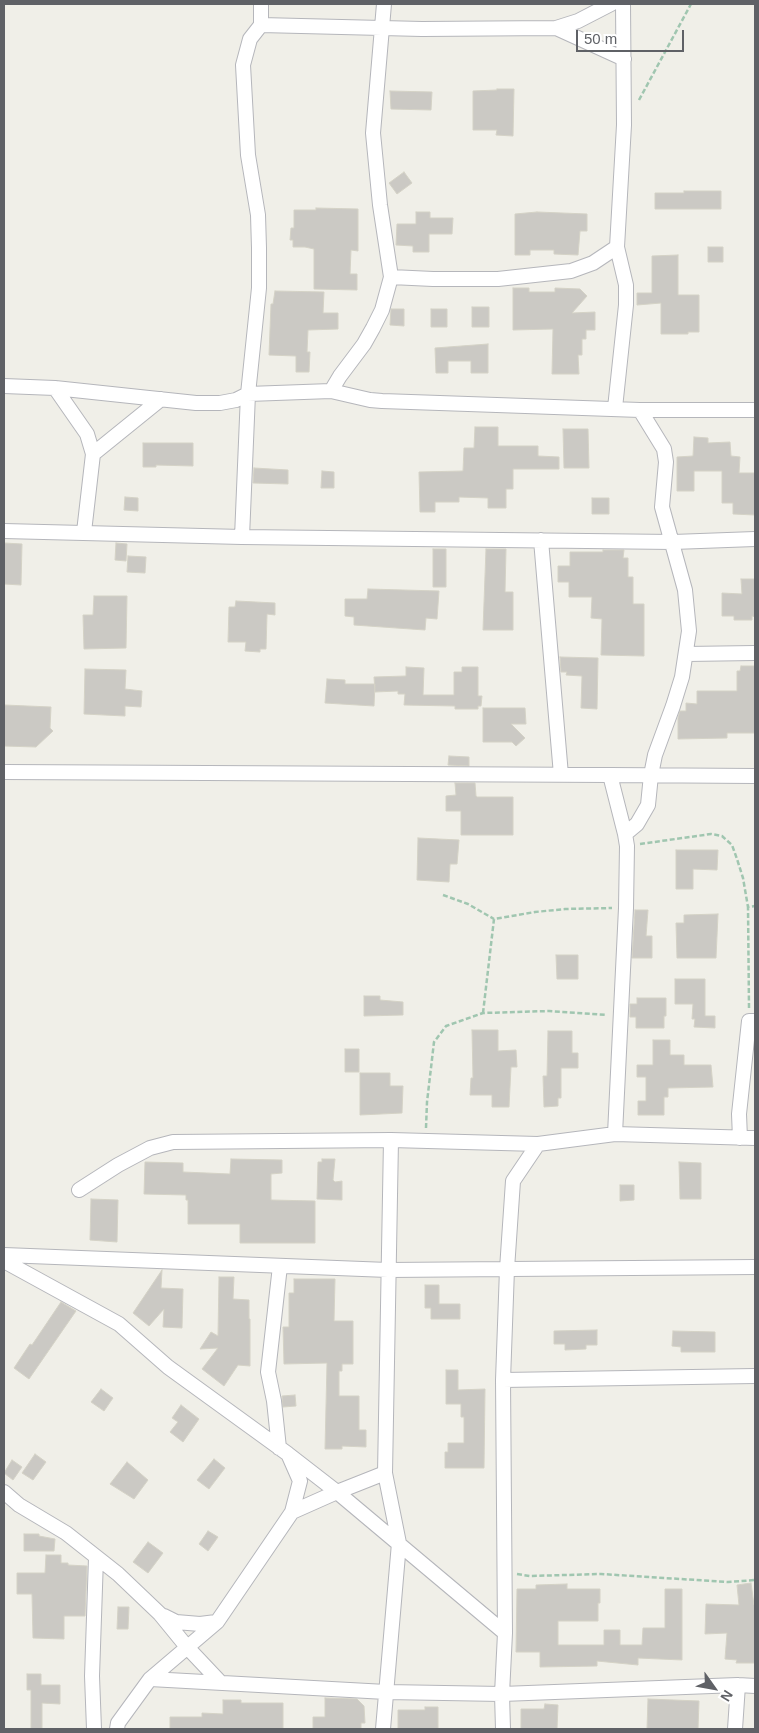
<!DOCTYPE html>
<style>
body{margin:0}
#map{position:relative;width:759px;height:1733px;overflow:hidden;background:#f0efe8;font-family:Helvetica,sans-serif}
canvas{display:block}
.frame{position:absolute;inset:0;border:5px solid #5f6166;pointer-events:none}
.north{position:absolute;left:689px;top:1663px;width:50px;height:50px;-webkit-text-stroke:4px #fff;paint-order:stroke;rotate:122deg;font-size:14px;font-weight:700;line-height:20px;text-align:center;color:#5f6166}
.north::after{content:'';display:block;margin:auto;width:18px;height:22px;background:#5f6166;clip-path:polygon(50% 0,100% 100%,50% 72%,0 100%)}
.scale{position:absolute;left:576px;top:30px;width:108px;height:22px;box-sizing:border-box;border:2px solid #5f6166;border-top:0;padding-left:6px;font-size:15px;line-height:18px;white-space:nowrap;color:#5f6166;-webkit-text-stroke:4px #fff;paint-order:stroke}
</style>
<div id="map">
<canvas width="759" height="1733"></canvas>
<div class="frame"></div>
<div class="north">N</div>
<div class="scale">50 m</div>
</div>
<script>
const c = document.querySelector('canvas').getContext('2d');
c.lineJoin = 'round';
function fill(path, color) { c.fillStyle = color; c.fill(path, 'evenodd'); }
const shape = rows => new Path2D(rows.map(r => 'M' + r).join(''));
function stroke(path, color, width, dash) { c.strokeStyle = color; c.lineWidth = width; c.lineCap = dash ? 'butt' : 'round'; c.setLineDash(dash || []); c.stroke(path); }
const building = shape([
 [497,89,514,89,513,136,496,135,497,130,473,130,473,91,497,90,497,89],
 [390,91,432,92,431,110,391,109,390,91],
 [404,172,412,183,397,194,389,183,404,172],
 [684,191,721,191,721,209,655,209,655,193,684,193,684,191],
 [316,208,358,209,358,251,351,250,350,274,357,274,357,290,314,289,314,249,305,247,293,247,293,240,290,240,291,228,294,228,294,210,316,210,316,208],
 [416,212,430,212,430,218,453,218,452,234,429,234,429,252,413,252,413,246,396,245,397,224,416,224,416,212],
 [537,212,587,214,587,231,580,231,578,255,554,254,554,250,530,250,530,255,515,255,515,214,537,212],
 [708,247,723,247,723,262,708,262,708,247],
 [678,255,678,295,699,295,699,332,688,332,688,334,661,334,661,303,637,305,637,293,652,293,652,256,678,255],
 [513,288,529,288,529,292,555,292,555,288,580,289,587,296,572,313,595,312,595,330,586,330,586,339,582,339,582,355,578,355,579,374,552,374,553,329,513,330,513,288],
 [275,291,324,292,323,313,338,313,338,329,308,330,307,352,310,352,309,372,296,372,296,356,269,355,271,304,273,304,275,291],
 [472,307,489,307,489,327,472,327,472,307],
 [391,309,404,309,404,326,390,325,391,309],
 [431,309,447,309,447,327,431,327,431,309],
 [488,344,488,373,471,373,471,361,448,361,448,373,436,373,435,348,488,344],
 [475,427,498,427,498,446,538,446,538,456,559,457,559,469,513,469,513,489,506,489,506,508,488,508,488,498,459,497,459,502,435,502,435,512,420,512,419,472,463,471,464,448,474,448,475,427],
 [563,429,588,429,589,468,564,468,563,429],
 [694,437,708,438,708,443,730,442,731,456,740,457,739,473,755,473,755,515,733,514,733,503,722,503,722,471,694,471,694,491,677,491,677,457,693,456,694,437],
 [143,443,193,443,193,466,156,465,156,467,143,467,143,443],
 [254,468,288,470,288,484,253,483,254,468],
 [322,471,334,472,334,488,321,488,322,471],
 [125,497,138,498,138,511,124,510,125,497],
 [592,498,609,498,609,514,592,514,592,498],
 [4,543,22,544,21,585,4,584,4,543],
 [116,543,127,544,126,561,115,560,116,543],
 [433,549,446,549,446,587,433,587,433,549],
 [486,549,506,549,505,592,513,592,513,630,483,630,486,549],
 [603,550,624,550,623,558,628,558,628,577,633,577,633,604,644,604,644,656,601,655,602,619,591,618,592,597,569,597,569,582,558,582,558,566,570,566,570,552,603,552,603,550],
 [128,556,146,557,145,573,127,572,128,556],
 [741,579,755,579,755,617,752,616,752,620,734,620,734,616,722,616,722,593,742,594,741,579],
 [368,589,439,591,437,619,426,618,425,630,354,625,354,617,345,616,345,599,367,599,368,589],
 [94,596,127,596,126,648,84,649,83,615,93,615,94,596],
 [236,601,275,603,275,615,267,614,266,649,260,649,260,652,245,651,246,642,228,642,229,607,235,607,236,601],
 [560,657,598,658,597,709,581,708,582,676,566,675,567,672,561,672,560,657],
 [741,666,755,666,755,733,727,733,727,738,678,739,678,718,680,711,686,711,686,703,697,704,697,691,737,691,737,671,740,671,741,666],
 [406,667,424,668,423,695,454,695,454,672,462,672,462,667,478,667,478,696,482,696,481,706,478,706,478,709,455,709,455,706,404,705,405,694,398,694,398,691,375,692,374,677,406,676,406,667],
 [85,669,126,670,125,689,142,691,141,707,125,706,125,716,84,714,85,669],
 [327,679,345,680,345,684,375,684,374,706,325,703,327,679],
 [4,705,51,707,50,728,53,731,36,747,4,746,4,705],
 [483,708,525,708,526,724,511,724,525,738,516,746,512,742,483,742,483,708],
 [449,756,469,757,469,766,448,765,449,756],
 [455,783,475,783,476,796,477,797,513,797,513,835,461,835,461,811,446,811,446,796,456,795,455,783],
 [418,838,459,840,457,864,450,864,449,882,417,880,418,838],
 [676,850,718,850,717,870,693,869,693,889,676,889,676,850],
 [635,910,648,910,646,936,652,936,652,958,632,958,635,910],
 [718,914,716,958,677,958,676,923,684,923,684,915,718,914],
 [556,955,578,955,578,979,557,979,556,955],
 [675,979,705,979,705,1016,715,1016,715,1028,694,1027,695,1019,692,1019,693,1004,675,1004,675,979],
 [364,996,380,996,380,1000,403,1002,403,1015,364,1016,364,996],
 [637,998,666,998,666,1016,664,1016,664,1028,636,1028,636,1017,630,1017,630,1004,637,1004,637,998],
 [472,1030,498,1030,498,1051,516,1050,517,1067,511,1067,509,1107,492,1107,492,1095,470,1095,471,1078,473,1078,472,1030],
 [548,1031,572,1031,572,1053,578,1053,578,1068,561,1068,561,1098,558,1098,558,1106,544,1107,543,1076,547,1076,548,1031],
 [653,1040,670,1040,670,1055,684,1055,684,1065,711,1065,713,1087,668,1088,668,1097,664,1097,664,1115,638,1115,638,1101,646,1101,646,1077,637,1077,637,1065,653,1065,653,1040],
 [345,1049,359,1049,359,1072,345,1072,345,1049],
 [360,1073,390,1073,390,1086,403,1086,402,1113,360,1115,360,1073],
 [231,1159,282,1160,282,1173,271,1174,271,1200,315,1201,315,1243,240,1243,240,1224,188,1224,188,1200,186,1200,186,1195,144,1194,145,1162,183,1163,183,1172,230,1174,231,1159],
 [322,1159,335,1159,333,1180,335,1182,342,1181,342,1200,317,1199,318,1162,322,1162,322,1159],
 [679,1162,701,1163,701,1199,680,1199,679,1162],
 [620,1185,634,1185,634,1200,620,1201,620,1185],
 [91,1199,118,1200,117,1242,90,1240,91,1199],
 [162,1270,161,1288,183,1289,182,1328,163,1327,164,1309,149,1326,133,1313,162,1270],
 [219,1277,234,1277,233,1299,249,1300,249,1319,250,1319,250,1366,238,1365,224,1386,202,1369,218,1348,200,1349,211,1332,218,1336,219,1277],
 [294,1279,335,1279,334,1321,353,1321,353,1364,342,1364,342,1371,339,1371,339,1396,359,1396,359,1430,366,1430,366,1447,342,1446,342,1449,325,1449,327,1363,284,1364,283,1327,289,1327,289,1293,294,1293,294,1279],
 [425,1285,439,1285,439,1304,460,1304,460,1319,431,1319,431,1308,425,1308,425,1285],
 [61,1302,76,1311,29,1379,14,1368,30,1344,32,1345,61,1302],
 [597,1330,597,1345,586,1345,586,1349,565,1350,565,1344,554,1344,554,1331,597,1330],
 [673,1331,715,1332,715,1352,681,1352,681,1347,672,1346,673,1331],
 [446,1370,458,1370,458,1390,485,1389,484,1468,445,1468,445,1452,448,1452,448,1443,464,1443,464,1417,461,1417,461,1404,446,1404,446,1370],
 [101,1389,113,1398,104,1411,91,1402,101,1389],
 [295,1395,296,1406,283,1407,282,1396,295,1395],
 [181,1405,199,1419,183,1442,170,1432,178,1422,172,1418,181,1405],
 [35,1454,46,1462,33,1480,22,1473,35,1454],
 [214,1459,225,1468,209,1489,197,1480,214,1459],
 [12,1460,22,1467,13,1480,4,1473,12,1460],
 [127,1462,148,1480,134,1499,110,1484,127,1462],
 [208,1531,218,1537,208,1551,199,1544,208,1531],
 [24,1534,39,1534,39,1536,55,1539,54,1551,24,1551,24,1534],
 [148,1542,163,1553,148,1573,133,1562,148,1542],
 [46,1555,61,1555,61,1563,68,1563,68,1565,87,1566,85,1616,64,1616,64,1639,33,1638,32,1594,17,1594,17,1573,45,1573,46,1555],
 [751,1583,754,1605,755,1605,755,1663,736,1663,737,1660,725,1659,727,1633,705,1634,706,1604,739,1605,737,1585,751,1583],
 [567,1584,567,1589,600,1589,600,1603,598,1603,598,1621,558,1621,558,1645,604,1645,604,1630,620,1630,620,1645,642,1645,643,1628,665,1628,665,1589,682,1589,682,1660,638,1658,638,1665,597,1661,597,1666,540,1667,540,1652,516,1652,517,1589,536,1589,536,1585,567,1584],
 [118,1607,129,1607,128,1629,117,1629,118,1607],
 [27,1674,41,1674,41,1685,60,1685,60,1704,42,1703,42,1729,31,1729,31,1690,27,1690,27,1674],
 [325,1698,357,1699,364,1706,365,1723,361,1723,361,1729,313,1729,313,1717,325,1717,325,1698],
 [648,1699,699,1701,698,1729,647,1729,648,1699],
 [223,1700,241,1700,241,1703,283,1703,283,1729,170,1729,170,1717,202,1717,202,1713,223,1714,223,1700],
 [545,1704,558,1705,557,1729,521,1729,521,1709,544,1709,545,1704],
 [425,1707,438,1707,438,1729,398,1729,398,1710,425,1710,425,1707]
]);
fill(building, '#cbc9c4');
stroke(building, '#d4d2c6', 1);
const minor = shape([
 [384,4,373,133,380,205,391,277],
 [261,25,422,29,556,28,624,59],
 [556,28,578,21,611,4],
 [4,386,55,388,196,403,220,403,236,400,248,394,331,391,370,400,382,401,640,410,755,410],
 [55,388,87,434,93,454,84,532],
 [331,391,340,376,364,344,373,328,382,310,391,277,433,279,498,279,571,271,593,263,617,247],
 [615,408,626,305,626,285,617,247,624,125,623,4],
 [93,454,161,399],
 [4,531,242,537,673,542,755,539],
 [242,537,248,394,259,288,259,248,258,215,248,155,243,65,250,39,261,25,261,4],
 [541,540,561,775],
 [686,654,755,653],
 [4,772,610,775,625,834,627,846,626,908,615,1134],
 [610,775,755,776],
 [625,834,637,824,648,805,651,775,655,755,673,706,682,677,689,631,685,590,662,507,666,462,664,449,640,410],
 [740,1138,739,1114,749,1021,755,1021],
 [79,1190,118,1165,150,1148,173,1142,391,1140,538,1144,615,1134,755,1138],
 [4,1255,388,1270,755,1267],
 [4,1261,119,1324,168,1367,288,1454,337,1492,505,1633],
 [503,1380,755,1376],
 [279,1448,274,1401,268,1372,280,1266],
 [289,1456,300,1481,292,1512],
 [4,1492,19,1505,66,1533,118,1574,160,1614,187,1647,221,1683],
 [164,1616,176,1622,200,1624,216,1622],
 [150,1679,386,1692,502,1694,738,1685,755,1686],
 [94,1729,92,1676,96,1558],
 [117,1729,118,1723,150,1679,217,1622,292,1512,337,1492,385,1473],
 [383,1729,399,1543,385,1473,391,1140],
 [503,1729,502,1694,505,1633,503,1380,507,1269,513,1181,538,1144],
 [735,1729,738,1685]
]);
stroke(minor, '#b5b6bb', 16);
stroke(shape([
 [639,100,691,4],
 [640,844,711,834,722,836,732,845,737,859,743,878,748,907],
 [443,895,468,904,494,919],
 [749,1008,748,907,755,906],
 [483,1013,494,919,535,912,565,909,612,908],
 [426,1128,427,1102,434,1042,446,1026,483,1013,549,1011,607,1015],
 [517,1574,530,1576,601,1574,728,1582,755,1580]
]), '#a0c6b0', 2.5, [5, 2.5]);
stroke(minor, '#fff', 14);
</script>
